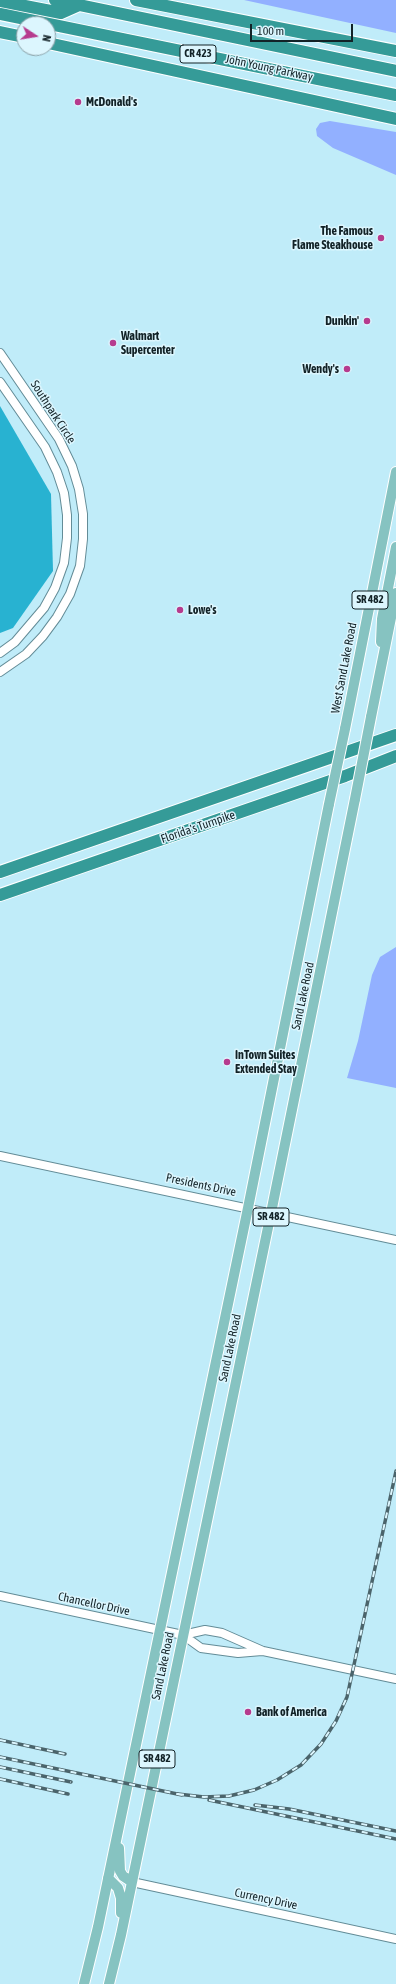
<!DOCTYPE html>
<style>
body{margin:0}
#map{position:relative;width:396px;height:1984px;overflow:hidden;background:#c0ecf9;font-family:"Asap Condensed",sans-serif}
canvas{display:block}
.north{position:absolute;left:16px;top:16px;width:40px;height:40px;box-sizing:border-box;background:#dcf6fe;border:1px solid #8ba1a8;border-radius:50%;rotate:102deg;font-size:11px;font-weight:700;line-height:16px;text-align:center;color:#122227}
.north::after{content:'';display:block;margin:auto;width:14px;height:18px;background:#b63b8e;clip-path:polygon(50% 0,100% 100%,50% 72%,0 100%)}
.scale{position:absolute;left:250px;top:24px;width:103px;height:18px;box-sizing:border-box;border:2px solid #122227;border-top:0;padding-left:5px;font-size:12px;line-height:14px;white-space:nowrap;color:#122227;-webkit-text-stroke:3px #dcf6fe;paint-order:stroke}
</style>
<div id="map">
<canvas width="396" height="1984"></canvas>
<div class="north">N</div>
<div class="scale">100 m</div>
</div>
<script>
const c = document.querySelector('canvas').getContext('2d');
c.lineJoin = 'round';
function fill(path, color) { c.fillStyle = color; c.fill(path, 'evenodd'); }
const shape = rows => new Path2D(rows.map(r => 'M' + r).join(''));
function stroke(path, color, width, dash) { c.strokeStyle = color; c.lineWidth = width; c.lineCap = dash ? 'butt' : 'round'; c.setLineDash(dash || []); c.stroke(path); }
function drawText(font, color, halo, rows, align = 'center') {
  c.font = font + ' "Asap Condensed",sans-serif'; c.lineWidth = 3; c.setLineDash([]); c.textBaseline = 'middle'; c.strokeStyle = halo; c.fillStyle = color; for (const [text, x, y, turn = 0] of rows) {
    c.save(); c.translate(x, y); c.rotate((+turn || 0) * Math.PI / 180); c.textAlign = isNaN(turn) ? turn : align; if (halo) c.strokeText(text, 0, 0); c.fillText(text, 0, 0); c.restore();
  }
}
fill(shape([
 [0,406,51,494,53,571,13,628,0,633]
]), '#28b2d1');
fill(shape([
 [244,0,396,0,396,33],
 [330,121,396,132,396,175,333,148,317,136,316,129,320,123],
 [396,947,396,1088,347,1078,358,1041,372,975,380,957]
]), '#92b0ff');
const minor = shape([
 [0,353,59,439,72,466,79,489,83,514,83,539,80,566,70,594,57,617,43,636,26,654,0,672],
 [0,382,45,447,57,472,64,493,67,515,67,538,64,563,55,588,44,608,15,642,0,653],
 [0,1156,396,1240],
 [0,1596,183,1635,205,1630,222,1633,263,1651,396,1679],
 [183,1635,201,1648,238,1653,262,1651],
 [132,1882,396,1939]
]);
const major = shape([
 [381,642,382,619,396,547],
 [371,717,396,593],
 [345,729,396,472],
 [119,1848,120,1871,123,1876,132,1882],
 [108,1878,118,1888,121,1898,121,1913],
 [84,1984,98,1927,248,1208,329,804],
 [109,1984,121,1935,271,1213,355,799]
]);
const highway = shape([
 [55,0,396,71],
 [136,0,396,51],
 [0,1,61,13,79,5],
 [0,14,396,95],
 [0,32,24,37],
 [48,43,396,119],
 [0,872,396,735],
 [0,895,345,776,396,756]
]);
stroke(minor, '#638c97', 10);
stroke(major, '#fff', 12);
stroke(highway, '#fff', 14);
stroke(minor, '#fff', 8);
stroke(major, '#86c3c1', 10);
stroke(highway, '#359b98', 12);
const rail = shape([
 [0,1740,65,1754],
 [0,1757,182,1795],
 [0,1767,71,1782],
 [0,1779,68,1794],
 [178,1794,204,1797,229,1796,254,1790,277,1780,301,1765,321,1744,336,1721,347,1697,396,1471],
 [209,1800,396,1839],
 [255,1805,289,1809,396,1831]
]);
stroke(rail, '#4b646b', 3.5);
stroke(rail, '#dcf6fe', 2, [6]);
const majorBridge = shape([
 [355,799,371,717],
 [329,804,345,729]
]);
stroke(majorBridge, '#fff', 12, []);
stroke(majorBridge, '#86c3c1', 10);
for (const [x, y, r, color] of [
 [78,102,4,"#b63b8e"],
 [381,238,4,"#b63b8e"],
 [367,321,4,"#b63b8e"],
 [113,343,4,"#b63b8e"],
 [347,369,4,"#b63b8e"],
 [180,610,4,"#b63b8e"],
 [227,1062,4,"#b63b8e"],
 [248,1712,4,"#b63b8e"]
]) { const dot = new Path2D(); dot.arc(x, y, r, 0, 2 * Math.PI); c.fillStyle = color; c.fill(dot); stroke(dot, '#dcf6fe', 1.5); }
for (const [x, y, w] of [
 [198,54,36],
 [370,600,36],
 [271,1217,36],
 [157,1759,36]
]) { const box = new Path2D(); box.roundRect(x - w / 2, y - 9, w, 18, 3); c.fillStyle = '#dcf6fe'; c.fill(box); stroke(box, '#122227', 1); }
drawText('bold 11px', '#122227', null, [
 ["CR 423",198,54],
 ["SR 482",370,600],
 ["SR 482",271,1217],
 ["SR 482",157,1759]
]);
drawText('12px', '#122227', '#dcf6fe', [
 ["John Young Parkway",269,68,12],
 ["Southpark Circle",53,412,57],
 ["West Sand Lake Road",344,668,-79],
 ["Florida's Turnpike",198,827,-19],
 ["Sand Lake Road",303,996,-78],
 ["Presidents Drive",201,1185,12],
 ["Sand Lake Road",230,1348,-78],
 ["Chancellor Drive",94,1604,12],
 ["Sand Lake Road",163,1666,-78],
 ["Currency Drive",266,1899,12]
]);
drawText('bold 12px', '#122227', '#dcf6fe', [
 ["McDonald's",86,102],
 ["The Famous",373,231,"right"],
 ["Flame Steakhouse",373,245,"right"],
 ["Dunkin'",359,321,"right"],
 ["Walmart",121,336],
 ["Supercenter",121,350],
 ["Wendy's",339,369,"right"],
 ["Lowe's",188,610],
 ["InTown Suites",235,1055],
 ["Extended Stay",235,1069],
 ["Bank of America",256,1712]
], 'left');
</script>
